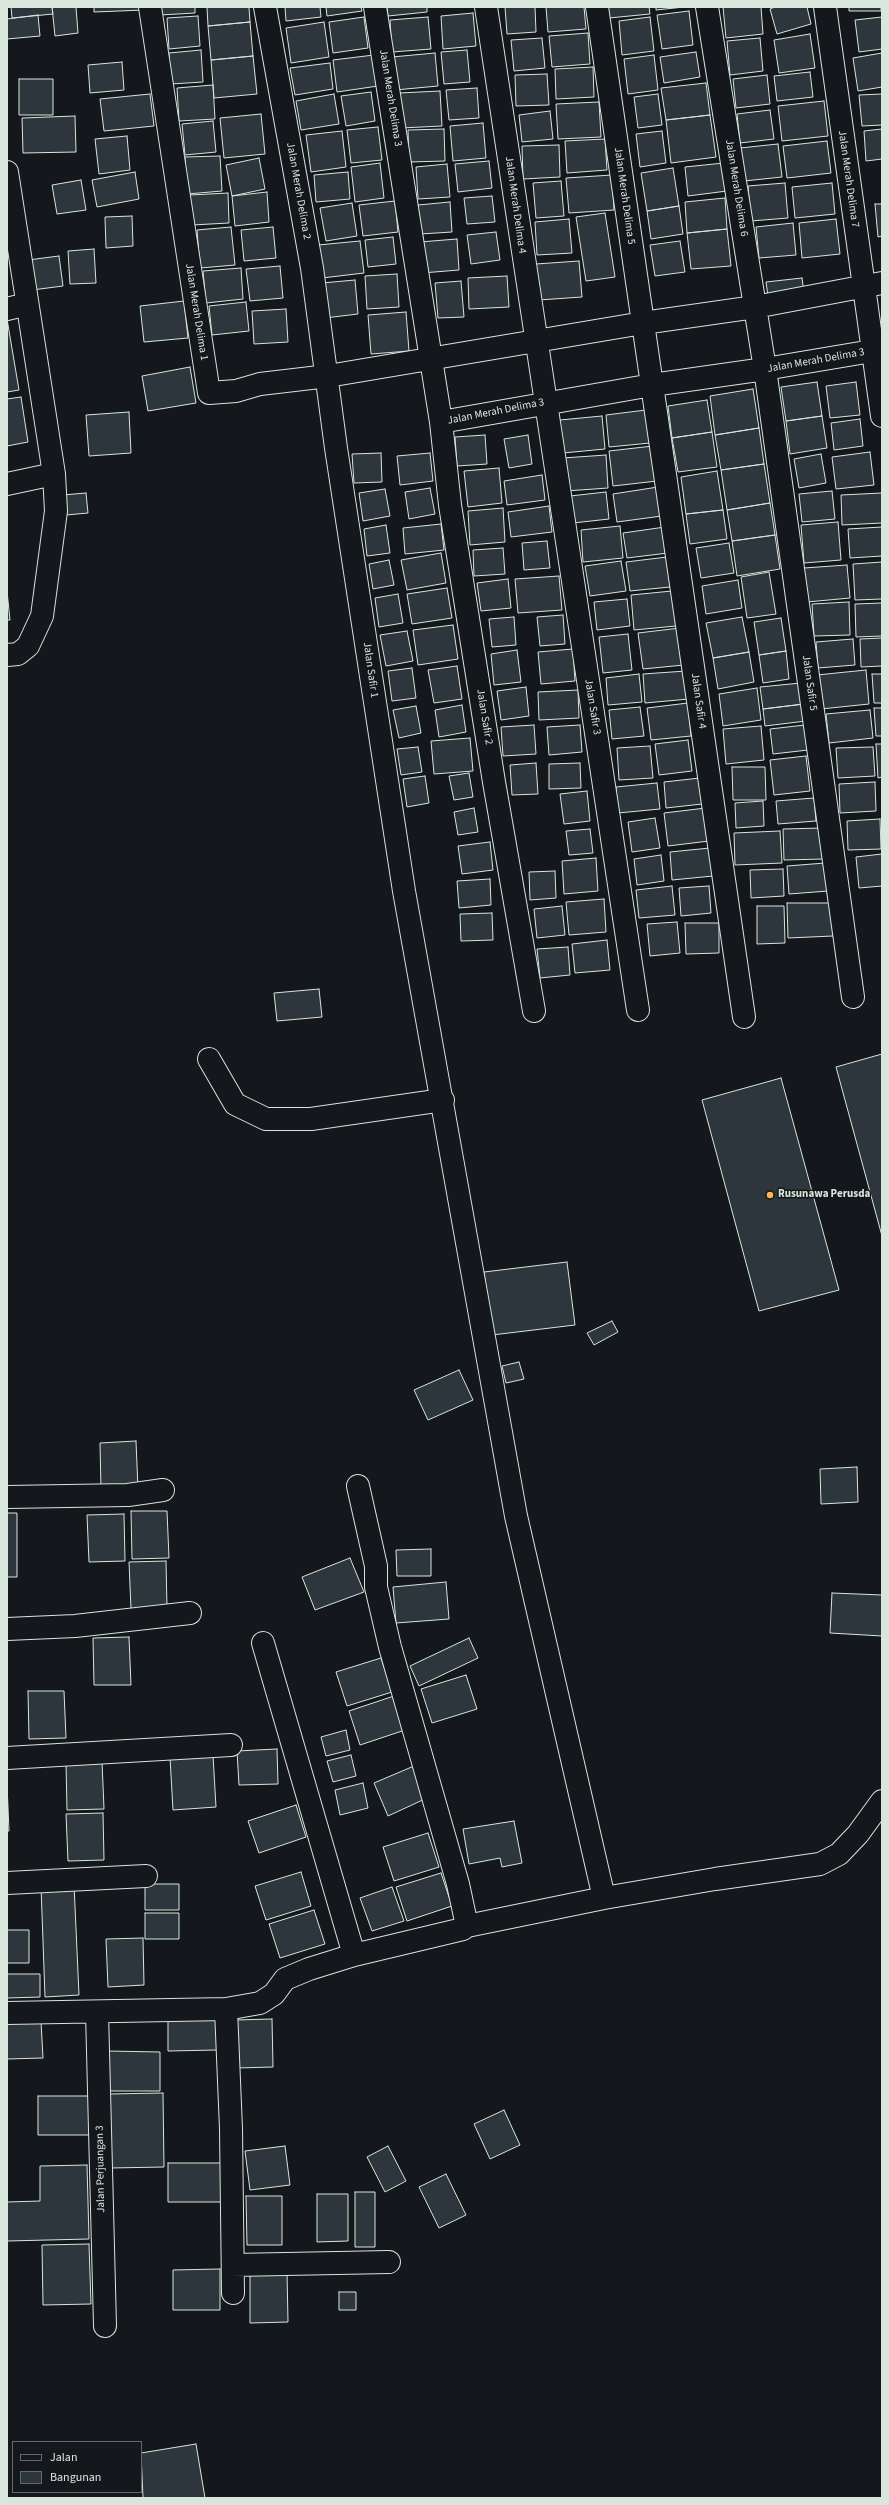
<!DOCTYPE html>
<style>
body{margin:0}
#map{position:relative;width:889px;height:2505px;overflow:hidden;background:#14181c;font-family:"Source Sans 3",sans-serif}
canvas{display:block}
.frame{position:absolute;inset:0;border:8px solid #d8e6dc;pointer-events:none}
.legend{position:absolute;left:12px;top:2441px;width:130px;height:52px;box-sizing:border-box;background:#14181c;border:1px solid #626a69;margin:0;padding:5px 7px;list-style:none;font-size:12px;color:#d8e6dc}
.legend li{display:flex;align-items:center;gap:8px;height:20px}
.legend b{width:20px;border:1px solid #626a69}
</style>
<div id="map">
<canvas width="889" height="2505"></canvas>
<div class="frame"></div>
<ul class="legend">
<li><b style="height:5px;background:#14181c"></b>Jalan</li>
<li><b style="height:11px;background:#2c363c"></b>Bangunan</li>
</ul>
</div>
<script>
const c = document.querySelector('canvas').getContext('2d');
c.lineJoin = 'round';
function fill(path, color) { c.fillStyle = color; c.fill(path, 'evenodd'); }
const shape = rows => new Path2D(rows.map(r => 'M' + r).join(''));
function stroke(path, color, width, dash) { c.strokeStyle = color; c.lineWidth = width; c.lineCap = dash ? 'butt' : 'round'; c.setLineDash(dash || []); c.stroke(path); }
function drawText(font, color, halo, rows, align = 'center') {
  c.font = font + ' "Source Sans 3",sans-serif'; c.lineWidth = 3; c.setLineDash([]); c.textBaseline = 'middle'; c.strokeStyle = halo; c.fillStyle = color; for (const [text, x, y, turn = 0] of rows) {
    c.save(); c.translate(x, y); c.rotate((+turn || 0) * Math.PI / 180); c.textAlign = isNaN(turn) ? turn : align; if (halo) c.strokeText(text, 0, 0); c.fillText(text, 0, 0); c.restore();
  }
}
const building = shape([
 [11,7,52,7,53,14,12,18,11,7],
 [52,7,76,7,78,33,55,36,52,7],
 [94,7,143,7,144,10,94,12,94,7],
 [159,7,195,7,195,13,160,15,159,7],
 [207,7,249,7,250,22,208,26,207,7],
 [285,7,320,7,321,17,286,21,285,7],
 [326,7,361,7,362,11,327,16,326,7],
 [387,7,427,7,427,12,388,16,387,7],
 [505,7,535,7,536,32,507,34,505,7],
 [546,7,584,7,586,29,548,32,546,7],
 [608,7,649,7,650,14,609,18,608,7],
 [656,7,684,7,656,10,656,7],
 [723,7,761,7,763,34,726,38,723,7],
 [775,7,807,7,811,24,777,34,770,9,775,7],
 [849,7,881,7,881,11,849,11,849,7],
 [689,11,693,45,662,49,657,15,689,11],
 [473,13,476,46,443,49,441,16,473,13],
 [38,15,40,36,7,39,7,19,38,15],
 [198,16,200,46,169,49,167,18,198,16],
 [364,17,368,48,333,53,329,22,364,17],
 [428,17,431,49,392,52,390,20,428,17],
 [650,17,654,51,622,55,619,21,650,17],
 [882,17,882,49,859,52,855,20,882,17],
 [250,22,253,56,211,60,208,26,250,22],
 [324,22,329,57,291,63,286,28,324,22],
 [588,33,590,64,552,67,549,36,588,33],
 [810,34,815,68,779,73,774,40,810,34],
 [542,38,545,68,514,71,511,40,542,38],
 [760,38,763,71,730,75,727,41,760,38],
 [201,50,203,82,171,84,169,53,201,50],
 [467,50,470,82,444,84,441,52,467,50],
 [696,52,700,77,664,83,660,57,696,52],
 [435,53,438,86,395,90,392,57,435,53],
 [882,53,882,87,858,91,853,58,882,53],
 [374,55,378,86,337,92,333,60,374,55],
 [654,55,658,90,628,94,624,59,654,55],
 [253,56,257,94,214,98,211,60,253,56],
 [122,62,124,90,90,93,88,65,122,62],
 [330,63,333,89,295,95,290,68,330,63],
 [593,67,594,97,556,99,555,69,593,67],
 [810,72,813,97,777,101,774,76,810,72],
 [547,74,549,105,516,106,515,75,547,74],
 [767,75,770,104,736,108,733,79,767,75],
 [19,79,53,79,53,115,19,115,19,79],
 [706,83,710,115,666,120,661,88,706,83],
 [213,85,215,119,179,121,177,88,213,85],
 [477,88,479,118,449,120,446,90,477,88],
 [440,91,442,126,401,128,399,93,440,91],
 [371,92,375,121,346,126,341,96,371,92],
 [150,94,154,126,104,131,100,99,150,94],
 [334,94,339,124,301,130,296,101,334,94],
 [658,94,662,125,638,128,634,97,658,94],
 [882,94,882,125,862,126,859,95,882,94],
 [824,101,828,136,782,141,778,106,824,101],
 [599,102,601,137,558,139,556,104,599,102],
 [770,110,774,139,740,143,737,114,770,110],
 [550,111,553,139,522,142,519,115,550,111],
 [261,114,265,154,224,158,220,118,261,114],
 [710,115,716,157,671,163,666,120,710,115],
 [75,116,76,152,23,153,22,118,75,116],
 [213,121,216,152,185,155,182,124,213,121],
 [483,123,486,158,453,161,450,126,483,123],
 [378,127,382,160,351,163,347,130,378,127],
 [444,129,445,161,409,162,408,130,444,129],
 [882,129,882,159,866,161,864,131,882,129],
 [342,131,346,167,311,172,306,135,342,131],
 [662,131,666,163,640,167,636,134,662,131],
 [127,136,130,170,99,174,95,139,127,136],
 [605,139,607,170,567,173,565,141,605,139],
 [827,141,831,173,787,178,783,146,827,141],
 [778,144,782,177,744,181,740,148,778,144],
 [559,145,560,177,523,179,522,146,559,145],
 [220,156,222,191,187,194,185,157,220,156],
 [259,158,265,189,232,196,226,165,259,158],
 [489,161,492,188,458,192,455,164,489,161],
 [380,163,384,198,355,202,351,167,380,163],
 [724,163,727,191,688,196,685,167,724,163],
 [447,164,450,197,418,199,416,167,447,164],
 [673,168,679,206,647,211,641,173,673,168],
 [135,172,139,199,97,207,92,180,135,172],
 [348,172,350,199,316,202,314,175,348,172],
 [612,175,614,210,569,213,566,178,612,175],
 [81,180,86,210,57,214,52,185,81,180],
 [561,181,564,216,536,218,533,183,561,181],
 [785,183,788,218,751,221,748,186,785,183],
 [832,183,835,214,795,218,792,187,832,183],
 [267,192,269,222,235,226,232,196,267,192],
 [228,193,229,223,192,225,190,195,228,193],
 [492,196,495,222,467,224,464,198,492,196],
 [725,198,727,229,687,233,685,202,725,198],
 [395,201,398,232,363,236,359,205,395,201],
 [450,202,452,232,420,234,418,205,450,202],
 [352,203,357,236,326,241,320,208,352,203],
 [875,204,882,204,882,236,878,237,875,204],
 [679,206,683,234,651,239,647,211,679,206],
 [605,213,615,277,586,281,576,217,605,213],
 [132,216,133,246,106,248,105,217,132,216],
 [569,219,572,253,537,255,535,222,569,219],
 [836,219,840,254,802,258,799,223,836,219],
 [793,223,796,255,759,258,756,227,793,223],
 [231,227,235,265,200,268,197,230,231,227],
 [273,227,276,258,244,261,241,230,273,227],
 [727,229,731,266,691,269,687,233,727,229],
 [496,232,500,260,471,264,467,235,496,232],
 [393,237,396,264,368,267,365,240,393,237],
 [457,239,459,270,422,273,420,242,457,239],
 [360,241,364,273,322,278,318,245,360,241],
 [680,241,685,272,655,276,650,245,680,241],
 [94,249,96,283,70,284,68,251,94,249],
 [59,256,63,286,32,290,28,260,59,256],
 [579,261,582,297,539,300,536,264,579,261],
 [280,266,283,298,250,301,246,269,280,266],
 [241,268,243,299,206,303,203,271,241,268],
 [397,274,399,307,367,309,365,276,397,274],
 [507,276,509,307,469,309,468,278,507,276],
 [802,278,804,292,768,296,766,282,802,278],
 [355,280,358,314,325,318,322,283,355,280],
 [461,281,464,317,438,318,435,283,461,281],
 [184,301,188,338,144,342,140,306,184,301],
 [246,302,249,331,212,335,209,306,246,302],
 [286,309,288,342,254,344,252,311,286,309],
 [406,312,409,351,371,354,368,315,406,312],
 [7,319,19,390,7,392,7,319],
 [190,367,196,403,148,411,142,376,190,367],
 [817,382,822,416,786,421,781,387,817,382],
 [856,382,860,415,830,418,826,386,856,382],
 [753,389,759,428,715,435,710,396,753,389],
 [21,397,28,442,7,446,7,399,21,397],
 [707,400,712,432,672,438,668,406,707,400],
 [646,410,650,443,609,447,606,415,646,410],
 [129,412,131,453,89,456,86,415,129,412],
 [602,416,605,449,563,453,560,420,602,416],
 [822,416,827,448,790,454,786,421,822,416],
 [860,419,863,446,834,450,831,423,860,419],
 [759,428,764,464,721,470,715,435,759,428],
 [712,432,717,467,678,472,672,438,712,432],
 [485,435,487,464,457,466,455,437,485,435],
 [528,435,532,464,509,468,504,439,528,435],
 [653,446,657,481,613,486,609,451,653,446],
 [870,452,874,485,836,489,832,457,870,452],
 [381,453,382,482,354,483,352,454,381,453],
 [430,453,433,481,400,485,397,456,430,453],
 [821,454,826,483,799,488,794,459,821,454],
 [606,455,608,488,566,491,563,458,606,455],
 [764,464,770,503,727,510,721,470,764,464],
 [499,468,502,503,468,507,464,471,499,468],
 [717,471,723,510,686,514,681,477,717,471],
 [542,475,545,500,507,505,504,481,542,475],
 [658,487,662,516,617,522,613,494,658,487],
 [430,488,435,514,409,519,405,492,430,488],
 [385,489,390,516,363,521,359,493,385,489],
 [832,491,835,519,802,522,799,494,832,491],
 [606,492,609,519,573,523,570,496,606,492],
 [86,493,88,513,66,515,63,495,86,493],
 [882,493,882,523,842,525,841,495,882,493],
 [770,503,775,535,732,541,727,510,770,503],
 [549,506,552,532,511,537,508,512,549,506],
 [503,508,505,542,470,545,468,511,503,508],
 [723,510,727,539,690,544,686,514,723,510],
 [838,522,841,560,804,563,801,525,838,522],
 [441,524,444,550,405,554,403,528,441,524],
 [386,525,390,553,367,556,364,529,386,525],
 [620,526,623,558,583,562,581,530,620,526],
 [665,527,668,553,627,558,623,533,665,527],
 [882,527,882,556,850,558,848,529,882,527],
 [775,535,780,569,737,576,732,541,775,535],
 [547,541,550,568,524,570,522,543,547,541],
 [729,543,734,573,701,578,696,548,729,543],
 [503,548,505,574,474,576,473,550,503,548],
 [441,553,446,583,407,590,401,560,441,553],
 [667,557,670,587,630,591,626,562,667,557],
 [389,560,394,585,373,589,369,564,389,560],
 [621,561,626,591,590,596,585,566,621,561],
 [882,562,882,599,855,600,853,564,882,562],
 [847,565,850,598,807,602,804,568,847,565],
 [769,572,776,614,747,618,741,577,769,572],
 [559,576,562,610,518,613,515,579,559,576],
 [508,579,511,608,481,611,477,583,508,579],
 [738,580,742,608,706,614,702,586,738,580],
 [447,588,452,618,412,624,407,594,447,588],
 [7,591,10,620,7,620,7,591],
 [672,591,676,626,634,630,631,595,672,591],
 [398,594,403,623,379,627,375,598,398,594],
 [627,599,630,626,597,630,594,602,627,599],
 [849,602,850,635,814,636,812,604,849,602],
 [882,603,882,636,856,637,855,604,882,603],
 [563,615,565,644,540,646,537,617,563,615],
 [514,617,516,645,492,647,489,619,514,617],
 [742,617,749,652,713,658,706,623,742,617],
 [781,618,786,651,759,655,754,622,781,618],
 [453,625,458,659,418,665,413,630,453,625],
 [680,628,684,665,643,669,638,633,680,628],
 [407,631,413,661,386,666,380,635,407,631],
 [628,634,632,670,603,673,599,637,628,634],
 [882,638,882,666,861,667,860,639,882,638],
 [853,639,855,665,818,668,816,642,853,639],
 [573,649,575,681,541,684,538,652,573,649],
 [517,650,521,682,494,685,491,654,517,650],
 [786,651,789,679,763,683,759,655,786,651],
 [749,652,754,682,718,689,713,658,749,652],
 [457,666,462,699,434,703,428,670,457,666],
 [412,668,416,698,392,701,388,671,412,668],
 [866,670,869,704,821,709,817,675,866,670],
 [686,671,689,699,645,703,643,674,686,671],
 [639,674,642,702,608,705,606,678,639,674],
 [872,674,882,674,882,703,874,703,872,674],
 [801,683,804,704,763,709,760,687,801,683],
 [526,687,529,716,501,720,497,691,526,687],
 [757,688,761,720,723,726,719,694,757,688],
 [578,690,579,718,539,720,538,692,578,690],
 [688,703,691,736,651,740,647,708,688,703],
 [804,704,806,721,765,726,763,709,804,704],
 [462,705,466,732,439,737,435,710,462,705],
 [416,706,421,733,399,738,393,710,416,706],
 [640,707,644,736,612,739,609,710,640,707],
 [874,708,882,708,882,736,876,736,874,708],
 [870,710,873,738,829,743,826,714,870,710],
 [534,725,536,754,503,756,501,727,534,725],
 [580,725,582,752,549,755,547,727,580,725],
 [805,725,808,750,773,754,770,729,805,725],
 [761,726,764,760,726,764,723,729,761,726],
 [470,738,473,771,434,774,431,741,470,738],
 [688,740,692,771,659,775,655,744,688,740],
 [876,744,882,744,882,777,878,778,876,744],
 [650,746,653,778,619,780,617,748,650,746],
 [418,747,422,772,401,775,397,749,418,747],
 [873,747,875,776,838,778,836,748,873,747],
 [806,756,810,791,774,795,770,760,806,756],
 [536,763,538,794,512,795,510,765,536,763],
 [580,763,581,788,549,789,549,764,580,763],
 [732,767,765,767,766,800,733,800,732,767],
 [469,773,473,797,454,800,449,776,469,773],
 [425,776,429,803,407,807,403,779,425,776],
 [700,778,702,804,666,808,664,782,700,778],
 [875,782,876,811,840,813,839,784,875,782],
 [657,783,660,809,618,813,616,787,657,783],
 [587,791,590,821,564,824,560,794,587,791],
 [814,798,816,821,778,824,776,801,814,798],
 [763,801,764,826,736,828,735,803,763,801],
 [474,808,478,832,458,835,454,812,474,808],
 [706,808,709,841,668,846,664,813,706,808],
 [655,818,660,848,632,852,628,822,655,818],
 [880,819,881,849,848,850,847,821,880,819],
 [823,828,823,859,784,860,783,829,823,828],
 [590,829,593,853,569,855,566,831,590,829],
 [780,831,782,863,735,865,734,833,780,831],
 [490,842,493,870,462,874,458,846,490,842],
 [710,848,713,876,672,880,670,852,710,848],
 [882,854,882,886,859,888,856,857,882,854],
 [661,855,664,881,637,885,634,859,661,855],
 [596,858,598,891,564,894,562,861,596,858],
 [825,863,828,891,789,894,787,866,825,863],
 [783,869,784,896,751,898,750,870,783,869],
 [555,871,556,898,530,900,529,872,555,871],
 [490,879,491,905,459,908,457,881,490,879],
 [672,886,675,915,639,918,636,890,672,886],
 [709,886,711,913,681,916,679,888,709,886],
 [604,899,606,932,569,935,566,902,604,899],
 [787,903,833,903,833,936,788,938,787,903],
 [562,906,565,935,537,938,534,909,562,906],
 [757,906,784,906,785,943,757,944,757,906],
 [492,913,493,940,461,941,460,914,492,913],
 [677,922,680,953,650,956,647,924,677,922],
 [685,923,719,923,719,953,686,954,685,923],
 [607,940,610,970,575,973,572,944,607,940],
 [568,947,570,975,540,978,537,949,568,947],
 [319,989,322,1017,277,1021,274,993,319,989],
 [882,1054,882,1236,836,1067,882,1054],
 [781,1078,839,1290,759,1311,702,1100,781,1078],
 [567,1262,575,1325,492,1335,484,1272,567,1262],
 [612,1321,618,1332,594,1345,587,1333,612,1321],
 [519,1362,524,1379,506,1383,502,1366,519,1362],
 [459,1370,473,1400,428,1420,414,1390,459,1370],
 [136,1441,138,1489,101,1490,100,1443,136,1441],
 [857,1467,858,1502,821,1504,820,1469,857,1467],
 [131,1511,167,1511,169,1558,132,1559,131,1511],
 [7,1513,17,1513,17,1577,7,1577,7,1513],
 [124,1514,125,1561,89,1562,87,1515,124,1514],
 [431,1549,431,1576,397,1576,396,1550,431,1549],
 [350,1558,364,1592,315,1610,302,1577,350,1558],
 [166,1561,167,1608,131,1609,129,1562,166,1561],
 [446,1582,449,1619,396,1623,393,1587,446,1582],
 [832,1593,882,1595,882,1636,830,1633,832,1593],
 [129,1637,131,1685,94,1685,93,1638,129,1637],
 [469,1638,478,1658,419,1686,410,1666,469,1638],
 [381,1658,392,1692,347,1706,336,1672,381,1658],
 [466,1675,477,1709,432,1723,421,1689,466,1675],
 [28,1691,64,1691,66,1738,29,1739,28,1691],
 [394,1696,405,1730,360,1745,349,1711,394,1696],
 [346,1730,350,1750,326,1756,321,1737,346,1730],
 [277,1749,278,1784,239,1785,237,1751,277,1749],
 [213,1755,216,1807,173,1810,170,1758,213,1755],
 [351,1755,356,1776,333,1782,327,1761,351,1755],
 [102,1761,104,1809,67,1810,66,1763,102,1761],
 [414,1766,427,1798,388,1816,374,1783,414,1766],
 [363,1783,368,1808,340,1815,335,1790,363,1783],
 [7,1784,9,1831,7,1831,7,1784],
 [296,1805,306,1837,259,1853,248,1821,296,1805],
 [103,1813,104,1860,68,1861,66,1814,103,1813],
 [514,1821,522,1863,502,1867,500,1858,469,1864,463,1829,514,1821],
 [428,1833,439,1867,394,1881,383,1847,428,1833],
 [301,1872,311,1906,266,1920,255,1886,301,1872],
 [441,1873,452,1906,407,1921,396,1887,441,1873],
 [74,1884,79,1995,45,1997,41,1886,74,1884],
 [145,1884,179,1884,179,1910,145,1910,145,1884],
 [392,1887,404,1921,372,1931,360,1898,392,1887],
 [314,1910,325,1944,280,1958,269,1924,314,1910],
 [145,1913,179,1913,179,1939,145,1939,145,1913],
 [7,1930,29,1930,29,1963,7,1963,7,1930],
 [143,1938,144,1985,108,1987,106,1939,143,1938],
 [7,1974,40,1974,40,1997,7,1998,7,1974],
 [217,2017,217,2050,168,2051,168,2018,217,2017],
 [272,2019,273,2067,237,2068,235,2020,272,2019],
 [41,2021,43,2058,7,2059,7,2023,41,2021],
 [107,2051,160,2052,160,2091,107,2091,107,2051],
 [163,2093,164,2167,110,2168,109,2094,163,2093],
 [38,2096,92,2096,92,2135,38,2135,38,2096],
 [504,2110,520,2145,490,2159,474,2124,504,2110],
 [285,2146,290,2185,250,2190,245,2151,285,2146],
 [388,2146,406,2181,385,2192,367,2157,388,2146],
 [168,2163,221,2163,221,2202,168,2202,168,2163],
 [87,2165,89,2239,7,2241,7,2202,40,2201,40,2166,87,2165],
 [446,2174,466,2215,439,2228,419,2187,446,2174],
 [355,2192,375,2192,375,2247,355,2247,355,2192],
 [317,2194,348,2194,348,2241,317,2242,317,2194],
 [246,2196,282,2196,282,2245,247,2245,246,2196],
 [89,2244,91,2304,43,2305,42,2245,89,2244],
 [220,2269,220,2310,173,2310,173,2270,220,2269],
 [250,2272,287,2272,288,2322,250,2323,250,2272],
 [339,2292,356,2292,356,2310,339,2310,339,2292],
 [196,2444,205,2498,143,2498,141,2453,196,2444]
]);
fill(building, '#2c363c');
stroke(building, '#d8e6dc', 1);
const street = shape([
 [150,7,209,393,236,391,260,384,328,376,643,323,755,307,882,283],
 [265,7,312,268,336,448,404,891,516,1516,604,1898,467,1926],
 [375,7,441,422,652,385,765,369,872,351],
 [486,7,638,1010],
 [597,7,744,1017],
 [707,7,765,369,853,997],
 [825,7,882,416],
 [7,172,54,474,56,511,42,616,28,646,18,654,7,655],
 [7,309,27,304],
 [441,422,450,505,494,782,534,1011],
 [7,484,54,474],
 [209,1059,235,1104,266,1119,311,1119,443,1100],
 [7,1497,128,1495,163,1490],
 [7,1629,75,1626,190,1613],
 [263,1643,354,1955],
 [7,1758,231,1745],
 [7,1883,146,1876],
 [604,1898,715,1879,820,1864,839,1854,858,1834,882,1801],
 [226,2009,231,2129,233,2293],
 [97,2012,105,2326],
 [7,2013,226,2009,260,2003,274,1994,285,1979,309,1969,354,1955,463,1929,467,1926,458,1884,390,1647,376,1587,376,1566,358,1486],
 [233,2265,389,2262]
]);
stroke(street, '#d8e6dc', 24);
stroke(street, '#14181c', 22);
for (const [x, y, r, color] of [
 [770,1195,4,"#ffb74d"]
]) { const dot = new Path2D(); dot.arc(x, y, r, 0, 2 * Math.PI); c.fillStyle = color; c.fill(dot); stroke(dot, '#14181c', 1.5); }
drawText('11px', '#d8e6dc', '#14181c', [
 ["Jalan Merah Delima 3",390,98,81],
 ["Jalan Merah Delima 7",848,179,82],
 ["Jalan Merah Delima 6",736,188,81],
 ["Jalan Merah Delima 2",298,191,80],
 ["Jalan Merah Delima 5",624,196,82],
 ["Jalan Merah Delima 4",515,205,82],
 ["Jalan Merah Delima 1",196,312,81],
 ["Jalan Merah Delima 3",816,361,-10],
 ["Jalan Merah Delima 3",496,412,-11],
 ["Jalan Safir 1",370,670,82],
 ["Jalan Safir 5",809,683,82],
 ["Jalan Safir 4",698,701,82],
 ["Jalan Safir 3",592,707,81],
 ["Jalan Safir 2",484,717,81],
 ["Jalan Perjuangan 3",101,2169,-91]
]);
drawText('bold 11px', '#d8e6dc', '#14181c', [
 ["Rusunawa Perusda",778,1195]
], 'left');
</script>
